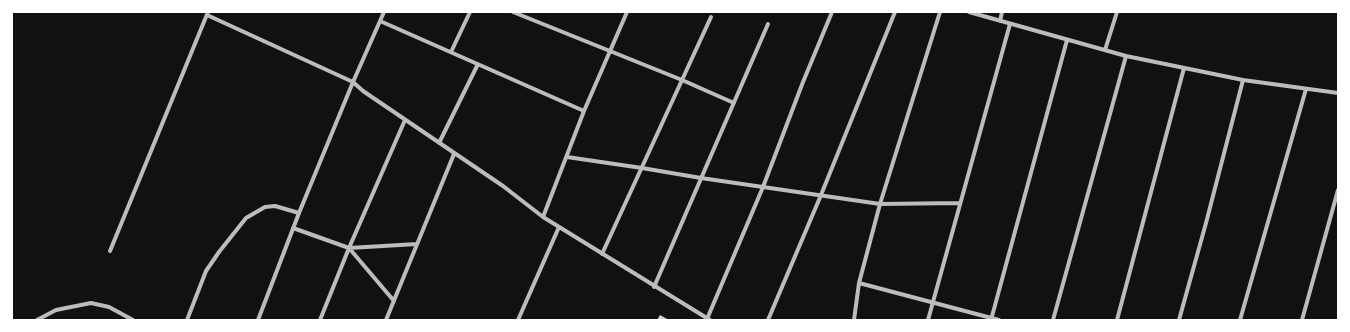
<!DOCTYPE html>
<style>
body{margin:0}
#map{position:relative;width:1350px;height:332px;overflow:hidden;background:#111;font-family:Commissioner,sans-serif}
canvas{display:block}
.frame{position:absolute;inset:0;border:13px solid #fff;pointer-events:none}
</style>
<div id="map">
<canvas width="1350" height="332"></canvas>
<div class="frame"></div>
</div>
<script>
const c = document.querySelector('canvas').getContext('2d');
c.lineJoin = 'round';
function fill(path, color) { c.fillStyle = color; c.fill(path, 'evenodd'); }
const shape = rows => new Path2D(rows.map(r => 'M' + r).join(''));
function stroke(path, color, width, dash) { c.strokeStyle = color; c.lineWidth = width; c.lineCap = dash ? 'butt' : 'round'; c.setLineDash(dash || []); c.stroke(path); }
fill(shape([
 [660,315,669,320,657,320]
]), '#d3d3d3');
stroke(shape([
 [384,12,353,82,363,91,503,186,543,217,710,320],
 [513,12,682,80,734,103],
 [969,12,1126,56,1243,80,1338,93],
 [207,15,353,82,299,213,258,320],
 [380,21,584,111],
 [1000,21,1002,12],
 [1105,50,1117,12],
 [451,52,470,12],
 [439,143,478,64],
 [567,157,642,168,701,178,880,204,960,203],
 [543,217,584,111,627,12],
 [293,228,349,248,394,301],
 [349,248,417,244],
 [110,251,208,12],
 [602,254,711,17],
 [859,283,999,320],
 [654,287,768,24],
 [707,319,763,187,803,82,832,12],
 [37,320,56,310,91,303,109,307,133,320],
 [187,320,206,271,219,252,246,218,265,207,275,206,299,213],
 [320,320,349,248,405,120],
 [386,320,454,154],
 [518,320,559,227],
 [768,320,821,195,895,12],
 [854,320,859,283,880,204,940,12],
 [928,320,1010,24],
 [991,320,1067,40],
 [1053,320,1126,56],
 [1117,320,1184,68],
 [1179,320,1206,223,1243,80],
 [1240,320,1306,89],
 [1302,320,1338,190]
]), '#bcbcbc', 4);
</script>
